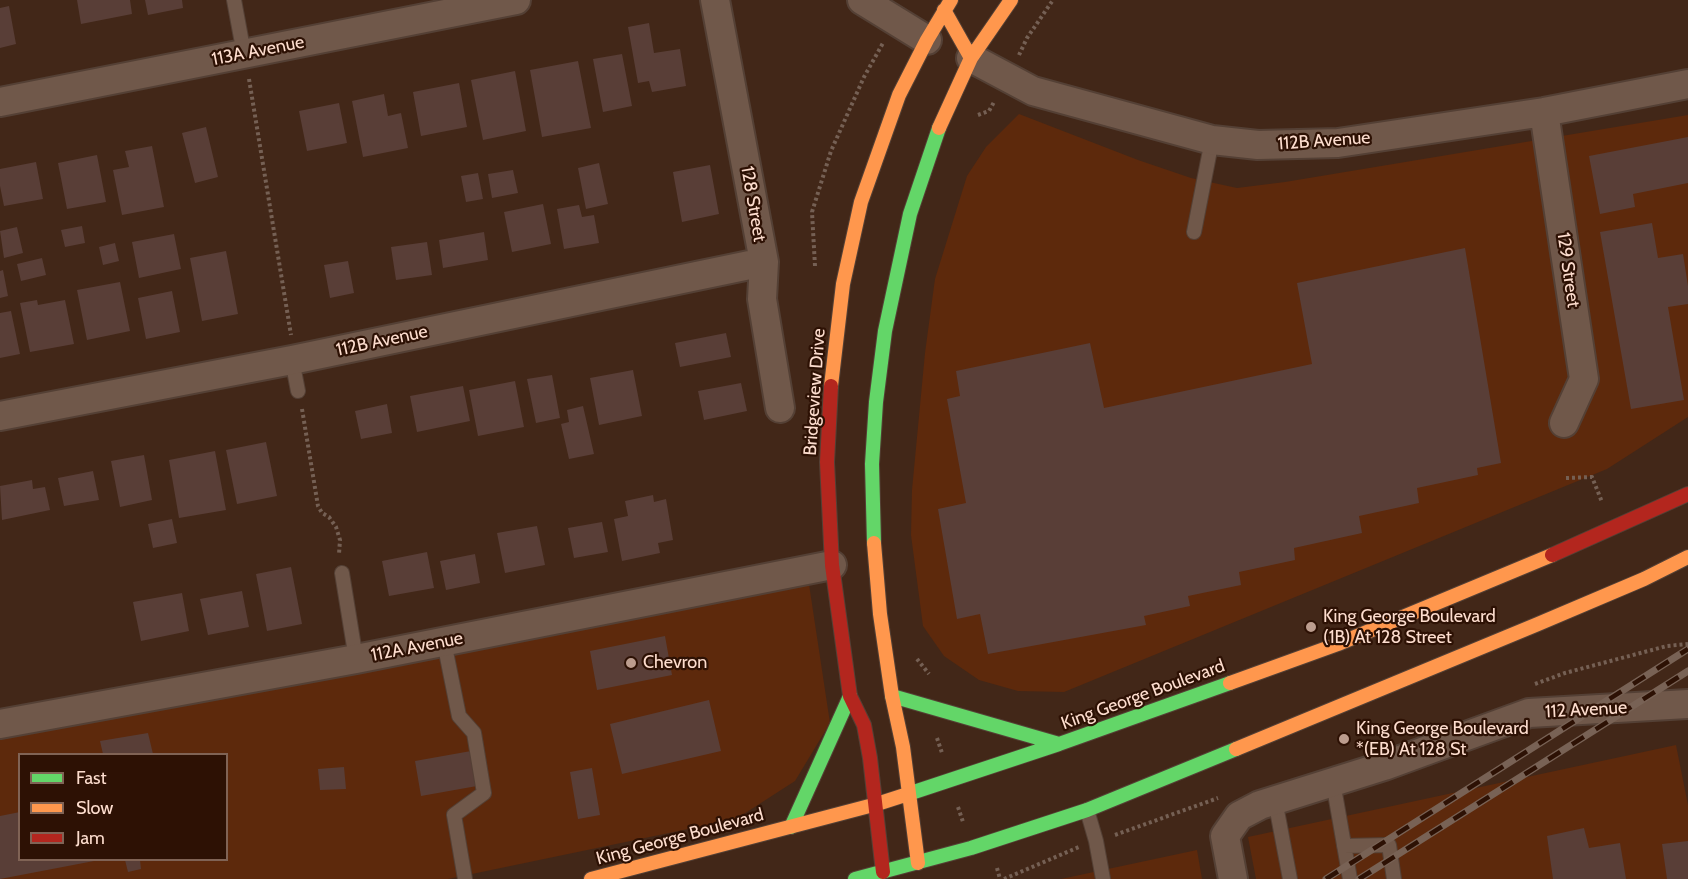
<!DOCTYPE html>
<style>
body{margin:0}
#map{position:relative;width:1688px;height:879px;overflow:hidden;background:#422718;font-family:Cabin,sans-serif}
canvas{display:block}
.legend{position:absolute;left:18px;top:753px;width:210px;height:108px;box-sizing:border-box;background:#2d1104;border:2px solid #806355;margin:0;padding:8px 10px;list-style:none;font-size:18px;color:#fdddce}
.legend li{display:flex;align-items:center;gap:12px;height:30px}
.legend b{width:30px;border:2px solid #806355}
</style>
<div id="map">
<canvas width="1688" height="879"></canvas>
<ul class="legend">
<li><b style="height:8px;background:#63d668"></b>Fast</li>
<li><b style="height:8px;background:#ff974d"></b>Slow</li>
<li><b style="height:8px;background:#b3261e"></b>Jam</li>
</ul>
</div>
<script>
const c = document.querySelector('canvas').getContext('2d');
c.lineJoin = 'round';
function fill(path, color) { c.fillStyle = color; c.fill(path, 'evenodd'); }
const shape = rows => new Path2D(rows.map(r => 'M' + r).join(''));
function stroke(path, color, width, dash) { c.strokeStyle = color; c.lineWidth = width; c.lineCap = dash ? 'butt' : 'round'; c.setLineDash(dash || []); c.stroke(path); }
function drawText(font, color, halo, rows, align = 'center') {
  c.font = font + ' Cabin,sans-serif'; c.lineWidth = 4.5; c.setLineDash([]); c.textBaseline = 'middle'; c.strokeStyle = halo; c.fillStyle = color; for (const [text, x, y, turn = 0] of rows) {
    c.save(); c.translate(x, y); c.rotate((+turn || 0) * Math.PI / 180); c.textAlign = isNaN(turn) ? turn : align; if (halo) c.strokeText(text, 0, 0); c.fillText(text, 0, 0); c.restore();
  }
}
fill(shape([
 [1019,114,1138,160,1191,178,1237,188,1285,182,1688,115,1688,417,1607,469,1064,692,1018,691,979,680,944,656,923,626,911,535,912,490,925,353,935,279,967,176,986,147],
 [807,571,830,723,795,781,736,819,448,879,0,879,0,727],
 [20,754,226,754,226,860,20,860],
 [1676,745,1688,805,1688,879,1256,879,1248,837],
 [1197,850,1202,879,1061,879]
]), '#5d290c');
fill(shape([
 [77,0,130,0,132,14,81,24],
 [145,0,182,0,183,8,148,15],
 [9,6,16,44,0,48,0,8],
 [649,23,654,53,680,49,686,86,652,92,649,81,638,83,628,27],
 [622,54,632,106,603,112,593,59],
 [578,61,591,128,542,137,530,70],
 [515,71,526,131,483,140,471,80],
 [459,83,467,127,421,136,413,92],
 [384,94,388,116,401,113,408,148,363,157,352,101],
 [339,103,347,143,307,151,299,111],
 [206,127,218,177,195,183,182,133],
 [1688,137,1688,183,1633,194,1635,207,1600,214,1589,156],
 [152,146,164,207,122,215,113,170,129,167,125,151],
 [97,155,106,202,67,209,58,163],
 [36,162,43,199,4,206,0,186,0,169],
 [599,163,608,204,586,209,578,168],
 [710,165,719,214,682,222,673,172],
 [513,170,518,193,492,198,488,174],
 [478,173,483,199,466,202,461,176],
 [543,204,551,244,512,252,504,212],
 [579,205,582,217,594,215,599,243,564,249,557,209],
 [1652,223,1658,258,1683,254,1688,286,1688,304,1668,307,1684,400,1631,409,1600,232],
 [82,226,85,243,65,247,61,230],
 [17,227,23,253,4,258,0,231],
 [484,232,488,260,443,268,439,240],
 [174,234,181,269,139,278,132,242],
 [427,242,432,275,396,280,391,247],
 [115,243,119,261,103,265,99,247],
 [1465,248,1501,463,1477,468,1478,475,1417,488,1419,503,1359,516,1362,533,1294,548,1295,560,1239,572,1241,585,1188,596,1190,606,1144,616,1146,625,988,654,980,614,957,619,938,509,966,503,947,399,960,396,956,371,1090,343,1104,408,1312,364,1297,283],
 [226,251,238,314,202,321,190,258],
 [42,258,46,275,21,281,17,264],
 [348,261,354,293,330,298,324,265],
 [3,270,8,296,0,298,0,271],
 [120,282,130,331,87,340,77,290],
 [172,291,180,332,146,339,138,298],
 [37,300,38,305,65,300,74,344,30,352,20,303],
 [11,311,20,354,0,358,0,313],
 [726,333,731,357,680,367,675,343],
 [633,370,642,416,599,425,590,378],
 [552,375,560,418,536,423,527,379],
 [515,381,524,427,478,436,469,390],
 [741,383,747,411,704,420,698,391],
 [463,386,470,421,417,432,410,396],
 [387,404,392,433,361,439,355,411],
 [583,406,594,454,569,459,561,424,569,422,567,410],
 [266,442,277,496,237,504,226,450],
 [215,451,226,510,179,518,169,460],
 [144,455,152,500,120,507,111,461],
 [93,471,99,500,64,506,58,478],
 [32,480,33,489,45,487,50,510,2,520,0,486],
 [653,495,654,502,666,499,673,540,658,543,660,553,622,561,614,519,628,516,625,501],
 [172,519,177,543,153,548,148,524],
 [602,522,608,552,574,558,568,528],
 [537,526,545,565,505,573,497,533],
 [427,552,434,588,389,596,382,561],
 [475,554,480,583,446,590,440,561],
 [291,567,302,624,267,631,256,574],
 [242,591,249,627,208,635,200,599],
 [182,593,189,631,141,641,133,602],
 [665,636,672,675,597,690,590,651],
 [709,700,721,751,622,774,610,724],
 [148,733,153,754,103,754,100,741],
 [471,751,477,786,421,796,415,761],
 [344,767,346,789,320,790,318,769],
 [592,768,600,815,578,819,570,772],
 [20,812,20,860,94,861,0,879,0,816],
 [1584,828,1589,848,1620,843,1626,879,1553,879,1547,836],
 [1688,841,1688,879,1667,879,1662,844],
 [125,860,140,860,141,869,128,872]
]), '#593e37');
const lane = shape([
 [234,0,244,54],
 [1194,232,1212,140],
 [292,360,298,391],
 [342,573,356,659],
 [444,642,459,716,474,733,484,793,454,815,465,879],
 [1333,782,1350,879],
 [1275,800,1290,879],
 [1087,810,1096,841,1103,879],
 [1344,846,1389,845,1394,879]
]);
const street = shape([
 [715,0,764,262,762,299,780,408],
 [862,0,927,40],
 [971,58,1033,91,1212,140,1258,145,1338,143,1544,112,1688,84],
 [0,102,516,0],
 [1544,112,1584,379,1564,423],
 [0,416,292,360,764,262],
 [0,724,356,659,832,565],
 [1233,879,1225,836,1239,816,1260,805,1384,766,1529,713,1688,704]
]);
const fast = shape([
 [874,543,872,464,876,402,885,331,910,214,939,128],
 [892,696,1059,744],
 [908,794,1059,744,1230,683],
 [791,827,850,696],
 [855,879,971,848,1087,810,1236,749]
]);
const slow = shape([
 [944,10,971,58],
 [939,128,971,58,1011,0],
 [831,386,843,284,861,202,899,95,927,40,951,0],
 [874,543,880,614,892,696,903,747,918,863],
 [1230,683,1338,644,1552,555],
 [1236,749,1538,624,1644,579,1688,557],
 [591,879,877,804,908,794]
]);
const jam = shape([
 [831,386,827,462,832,565,850,696,864,725,870,758,883,872],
 [1552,555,1688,494]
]);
stroke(lane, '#544035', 16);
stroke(street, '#544035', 32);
stroke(fast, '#544035', 16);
stroke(slow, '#544035', 16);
stroke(jam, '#544035', 16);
stroke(shape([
 [1019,55,1027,38,1053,0],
 [249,79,291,335],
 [978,115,989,111,994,102],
 [815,266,812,212,831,151,864,77,883,43],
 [302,409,318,506,322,513,329,517,336,527,340,540,339,554],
 [1566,478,1592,477,1602,502],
 [917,659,929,674],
 [1535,684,1565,673,1667,646,1688,644],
 [937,738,942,753],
 [958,807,963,822],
 [1115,835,1218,798],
 [997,868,1000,879],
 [1004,879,1079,847]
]), '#756054', 4, [3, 3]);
stroke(lane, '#70584a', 14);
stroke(street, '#70584a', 28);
stroke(fast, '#63d668', 14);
stroke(slow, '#ff974d', 14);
stroke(jam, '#b3261e', 14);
const rail = shape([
 [1326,879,1688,649],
 [1359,879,1688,671]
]);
stroke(rail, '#786255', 7);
stroke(rail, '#2d1104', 4.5, [14]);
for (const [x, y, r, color] of [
 [1311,627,6,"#bc9d8e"],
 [631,663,6,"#bc9d8e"],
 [1344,739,6,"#bc9d8e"]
]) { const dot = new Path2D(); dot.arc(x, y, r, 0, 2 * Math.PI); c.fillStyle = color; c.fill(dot); stroke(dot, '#2d1104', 2); }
drawText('18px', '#fdddce', '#2d1104', [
 ["113A Avenue",258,51,-11],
 ["112B Avenue",1324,141,-4],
 ["128 Street",753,204,80],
 ["129 Street",1568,270,82],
 ["112B Avenue",382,341,-12],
 ["Bridgeview Drive",815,392,-86],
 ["112A Avenue",417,647,-11],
 ["King George Boulevard",1143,695,-20],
 ["112 Avenue",1586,710,-3],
 ["King George Boulevard",680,837,-15]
]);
drawText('18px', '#fdddce', '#2d1104', [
 ["King George Boulevard",1323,617],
 ["(1B) At 128 Street",1323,638],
 ["Chevron",643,663],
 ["King George Boulevard",1356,729],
 ["*(EB) At 128 St",1356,750]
], 'left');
</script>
